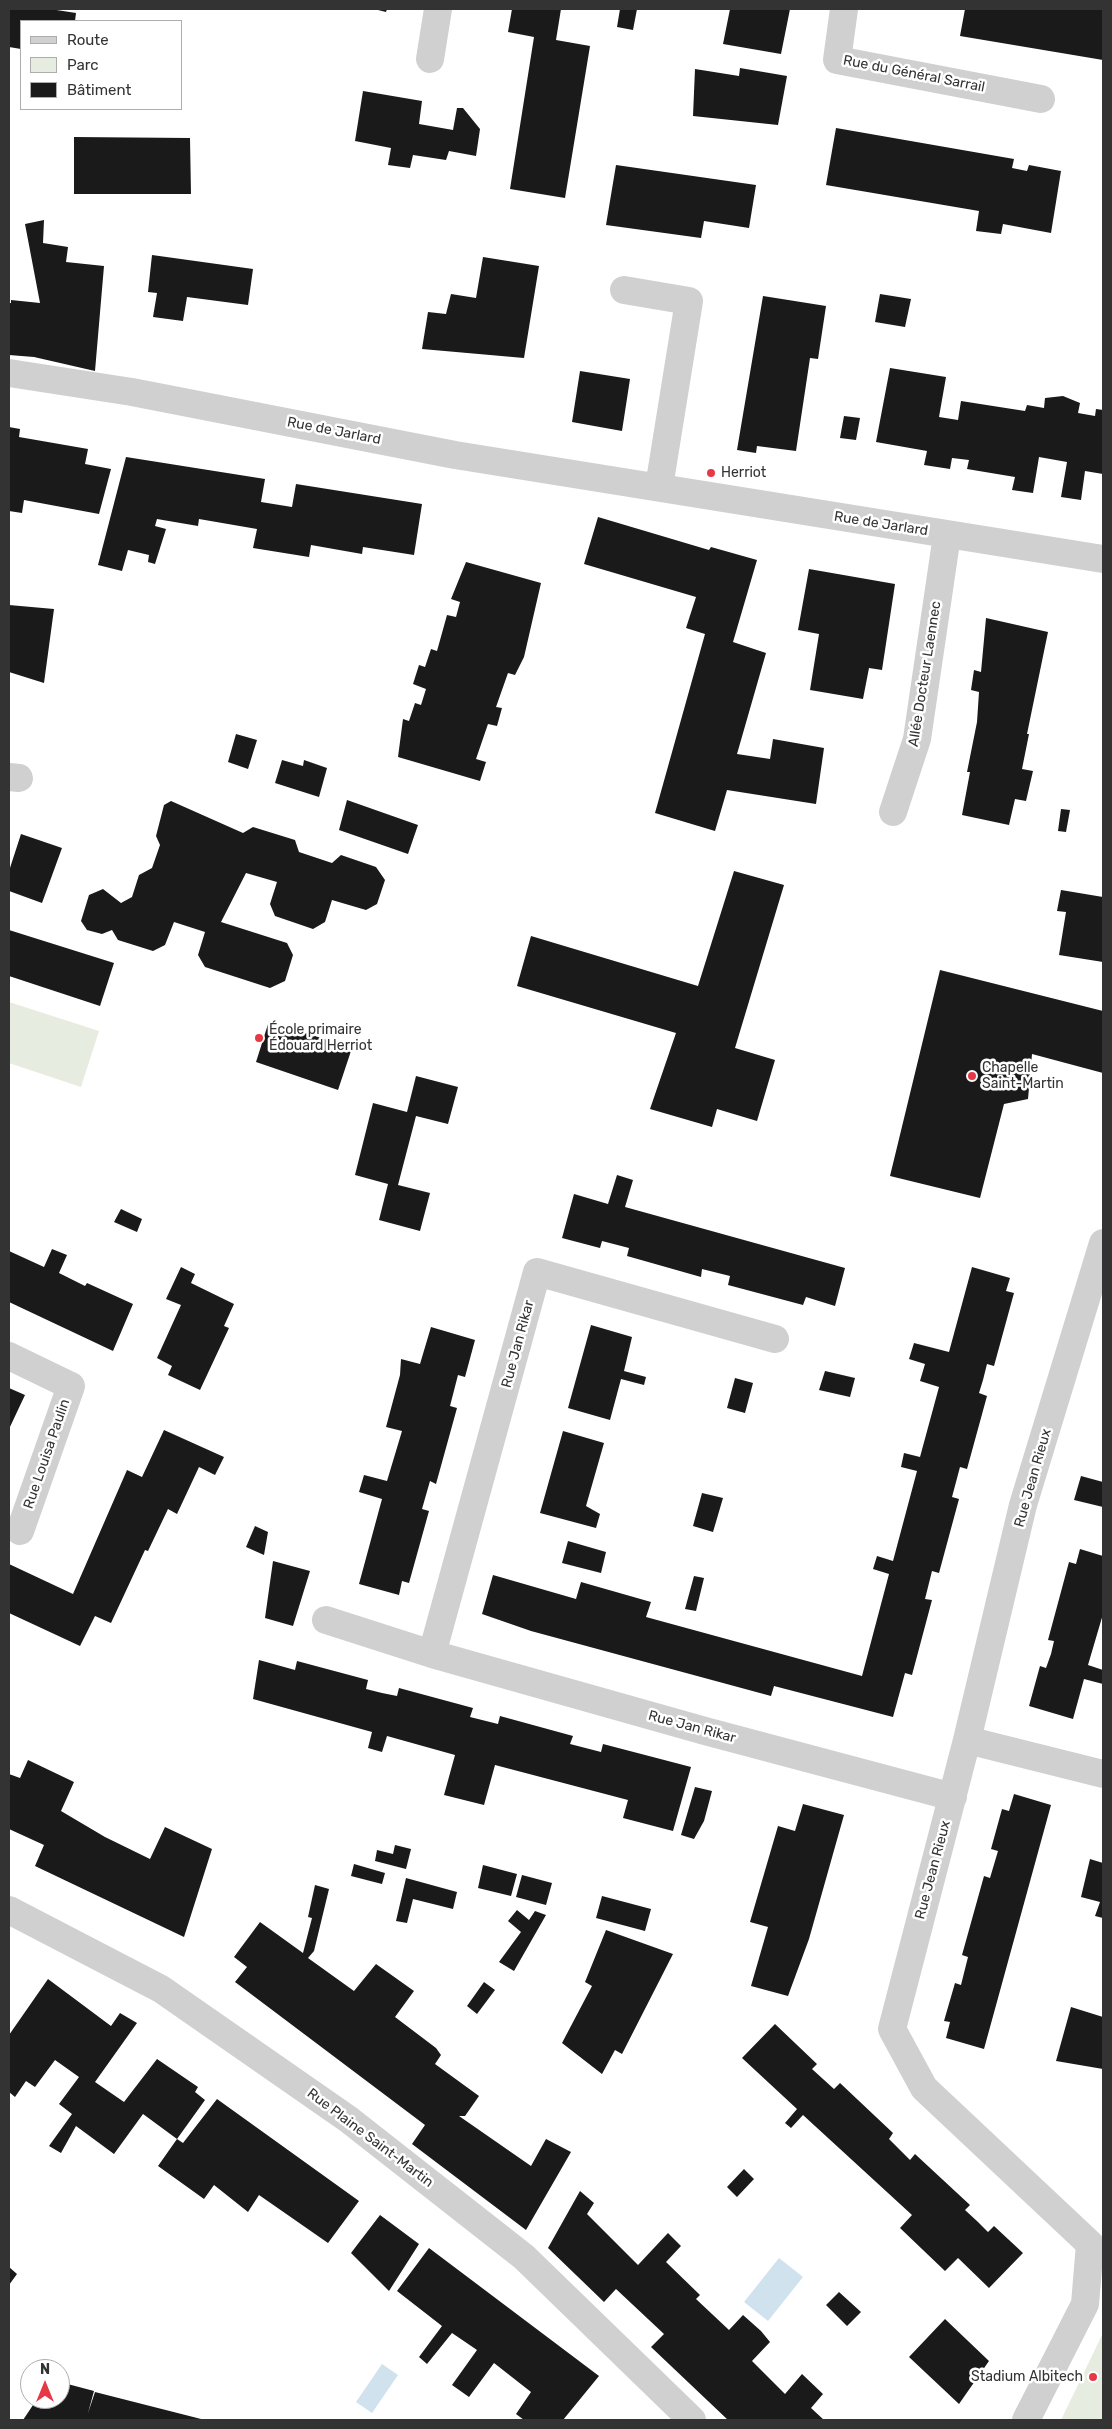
<!DOCTYPE html>
<meta charset="utf-8">
<style>
body{margin:0}
#map{position:relative;width:1112px;height:2429px;overflow:hidden;background:#fff;font-family:Rubik,sans-serif}
canvas{display:block}
.frame{position:absolute;inset:0;border:10px solid #333;pointer-events:none}
.legend{position:absolute;left:20px;top:20px;width:162px;height:90px;box-sizing:border-box;background:#fff;border:1px solid #adadad;margin:0;padding:6px 9px;list-style:none;font-size:15px;color:#333}
.legend li{display:flex;align-items:center;gap:10px;height:25px}
.legend b{width:25px;border:1px solid #adadad}
.north{position:absolute;left:20px;top:2359px;width:50px;height:50px;box-sizing:border-box;background:#fff;border:1px solid #adadad;border-radius:50%;rotate:0deg;font-size:14px;font-weight:700;line-height:20px;text-align:center;color:#333}
.north::after{content:'';display:block;margin:auto;width:18px;height:22px;background:#e63946;clip-path:polygon(50% 0,100% 100%,50% 72%,0 100%)}
</style>
<div id="map">
<canvas width="1112" height="2429"></canvas>
<div class="frame"></div>
<ul class="legend">
<li><b style="height:6px;background:#d0d0d0"></b>Route</li>
<li><b style="height:14px;background:#e6ecdf"></b>Parc</li>
<li><b style="height:14px;background:#1a1a1a"></b>Bâtiment</li>
</ul>
<div class="north">N</div>
</div>
<script>
const c = document.querySelector('canvas').getContext('2d');
c.lineJoin = 'round';
function fill(path, color) { c.fillStyle = color; c.fill(path, 'evenodd'); }
const shape = rows => new Path2D(rows.map(r => 'M' + r).join(''));
function stroke(path, color, width, dash) { c.strokeStyle = color; c.lineWidth = width; c.lineCap = dash ? 'butt' : 'round'; c.setLineDash(dash || []); c.stroke(path); }
function drawText(font, color, halo, rows, align = 'center') {
  c.font = font + ' Rubik,sans-serif'; c.lineWidth = 5; c.setLineDash([]); c.textBaseline = 'middle'; c.strokeStyle = halo; c.fillStyle = color; for (const [text, x, y, turn = 0] of rows) {
    c.save(); c.translate(x, y); c.rotate((+turn || 0) * Math.PI / 180); c.textAlign = isNaN(turn) ? turn : align; if (halo) c.strokeText(text, 0, 0); c.fillText(text, 0, 0); c.restore();
  }
}
fill(shape([
 [9,1002,99,1031,81,1087,9,1063],
 [1103,2333,1103,2420,1061,2420]
]), '#e6ecdf');
fill(shape([
 [779,2258,803,2277,768,2321,744,2302],
 [382,2364,398,2375,372,2413,356,2402]
]), '#cfe2ee');
fill(shape([
 [9,9,50,9,76,13,75,21,21,21,21,49,9,47],
 [374,9,387,9,386,12],
 [512,9,561,9,556,40,590,46,565,198,510,189,534,37,508,32],
 [620,9,637,9,633,30,617,27],
 [730,9,790,9,781,54,723,44],
 [965,9,1103,9,1103,60,960,36],
 [740,68,787,76,778,125,693,116,695,69,739,76],
 [363,91,422,101,419,124,453,130,457,108,463,108,480,129,476,156,449,151,446,160,413,155,410,168,388,165,391,148,355,141],
 [836,128,1014,159,1012,168,1027,171,1029,165,1061,171,1051,233,1003,224,1001,234,976,231,979,211,826,185],
 [74,137,190,138,191,194,74,194],
 [616,165,756,185,749,228,704,221,701,238,606,225],
 [44,220,43,243,68,247,66,262,104,266,95,371,34,357,9,355,9,303,11,303,11,300,40,303,25,224],
 [152,255,253,269,248,305,187,297,183,321,153,317,157,293,148,292],
 [483,257,539,266,524,358,422,349,428,312,446,314,451,294,476,298],
 [880,294,911,299,905,327,875,322],
 [763,296,826,306,818,359,810,358,796,451,757,446,756,453,737,450],
 [890,368,946,377,939,417,958,420,961,401,1025,411,1027,405,1044,408,1045,398,1063,396,1080,403,1078,413,1095,416,1096,409,1103,410,1103,474,1085,471,1081,500,1061,497,1067,462,1039,457,1033,493,1012,490,1015,477,967,469,969,460,952,458,950,469,924,465,927,451,876,442],
 [580,371,630,379,622,431,572,422],
 [844,416,860,418,856,440,840,438],
 [9,427,20,429,19,437,88,449,85,464,111,469,99,514,24,500,22,513,9,511],
 [126,457,265,479,261,502,292,507,296,484,422,504,414,555,363,547,362,554,311,545,309,557,253,548,257,529,199,519,198,526,157,519,155,526,166,529,155,564,148,562,149,555,128,550,122,571,98,565],
 [598,517,709,550,711,547,757,560,733,642,766,653,737,754,770,759,773,739,824,748,816,804,727,790,715,831,655,813,705,634,686,628,696,597,584,564],
 [466,562,541,583,524,657,515,675,508,673,496,707,502,708,497,726,488,724,476,759,486,762,480,781,398,757,403,719,409,721,415,703,421,705,426,689,413,684,419,665,425,667,431,649,437,651,447,615,456,617,460,602,451,599],
 [809,569,895,584,882,670,869,668,863,699,810,690,819,634,798,630],
 [9,605,54,609,44,683,9,672],
 [986,618,1048,632,1027,734,1029,734,1022,769,1033,771,1026,801,1015,799,1009,825,962,815,970,772,967,772,977,722,979,692,971,690,974,670,981,672],
 [236,734,257,740,248,769,228,762],
 [282,760,303,766,304,760,327,768,319,797,275,783],
 [347,800,418,825,408,854,339,830],
 [171,801,243,833,253,827,295,840,299,852,332,863,341,855,376,867,385,880,377,904,366,910,332,900,325,922,313,929,275,916,270,904,277,882,246,873,221,922,287,943,293,955,285,981,270,988,205,967,198,955,205,932,174,922,165,945,153,951,118,940,112,930,102,934,87,930,81,921,89,895,103,889,121,903,132,897,139,875,152,868,160,845,156,836,164,805],
 [1061,809,1070,810,1066,832,1058,831],
 [21,834,62,848,42,903,9,891,9,871],
 [734,871,784,885,735,1048,775,1060,757,1121,717,1109,712,1127,650,1109,676,1033,517,986,531,936,698,986],
 [1061,890,1103,897,1103,962,1059,955,1066,912,1057,911],
 [9,930,114,963,100,1006,9,976],
 [940,970,1103,1011,1103,1073,1032,1054,1028,1099,1004,1104,980,1198,890,1176],
 [269,1021,352,1048,338,1090,256,1062],
 [416,1076,458,1087,448,1124,416,1116,398,1185,430,1193,420,1231,379,1220,388,1184,355,1175,373,1103,407,1112],
 [617,1175,633,1180,625,1207,845,1268,835,1306,806,1297,803,1305,728,1285,730,1276,702,1269,701,1277,627,1256,629,1248,602,1241,600,1248,562,1238,574,1194,608,1204],
 [121,1209,142,1219,137,1232,114,1222],
 [52,1249,67,1255,59,1273,85,1286,87,1283,133,1304,113,1351,9,1302,9,1251,44,1267],
 [181,1267,195,1274,191,1283,234,1304,224,1326,229,1328,200,1390,168,1375,172,1366,157,1358,181,1305,166,1299],
 [972,1267,1010,1278,1006,1291,1014,1293,994,1366,987,1364,983,1380,979,1393,987,1396,967,1469,960,1467,952,1497,959,1499,939,1573,932,1571,925,1599,932,1600,912,1675,905,1673,893,1717,774,1686,771,1696,531,1631,482,1614,493,1575,576,1599,581,1582,651,1602,646,1617,862,1676,889,1574,873,1569,877,1556,893,1561,917,1471,901,1467,904,1453,920,1457,939,1387,920,1381,925,1364,909,1359,914,1343,949,1352],
 [591,1325,632,1337,624,1371,646,1377,644,1385,621,1379,610,1420,568,1408],
 [431,1327,475,1340,465,1377,458,1375,450,1406,457,1408,436,1484,430,1481,422,1509,429,1511,409,1583,402,1581,399,1595,359,1584,382,1499,359,1492,364,1475,387,1481,402,1431,386,1427,400,1375,401,1359,420,1364],
 [825,1371,855,1378,850,1397,819,1390],
 [735,1378,753,1383,745,1413,727,1408],
 [9,1388,25,1395,9,1429],
 [164,1430,224,1457,215,1475,199,1467,177,1514,168,1509,148,1551,145,1550,111,1623,95,1616,80,1646,9,1613,9,1564,73,1594,127,1470,142,1477],
 [563,1431,604,1443,586,1506,600,1514,596,1528,540,1513],
 [1081,1476,1103,1482,1103,1507,1074,1500],
 [702,1493,723,1498,713,1532,693,1526],
 [255,1526,268,1532,264,1555,246,1547],
 [568,1541,606,1552,601,1573,562,1563],
 [1080,1549,1103,1556,1103,1614,1088,1665,1103,1670,1103,1684,1084,1679,1073,1719,1029,1706,1040,1666,1046,1668,1051,1654,1054,1641,1048,1640,1069,1562,1076,1564],
 [273,1561,310,1571,293,1626,265,1618],
 [694,1576,704,1578,696,1611,685,1609],
 [259,1660,295,1670,297,1661,368,1680,366,1689,382,1693,397,1696,399,1688,473,1708,470,1717,498,1724,500,1716,573,1736,570,1744,601,1752,603,1744,691,1767,673,1831,623,1818,628,1800,495,1765,484,1805,444,1795,455,1755,387,1736,382,1752,368,1748,372,1732,253,1699],
 [28,1760,74,1782,61,1811,105,1837,150,1859,165,1827,212,1849,184,1937,35,1866,44,1845,9,1829,9,1774,20,1778],
 [695,1787,712,1791,704,1821,694,1839,681,1835],
 [1014,1794,1051,1805,984,2049,946,2038,950,2022,944,2021,955,1983,961,1985,968,1957,962,1955,984,1876,990,1878,998,1851,991,1849,1002,1809,1009,1811],
 [803,1804,844,1815,809,1939,788,1996,751,1986,768,1927,750,1922,778,1826,795,1831],
 [395,1845,411,1849,406,1869,375,1861,377,1850,393,1854],
 [1090,1859,1103,1863,1103,1918,1095,1916,1100,1902,1081,1897],
 [354,1864,385,1873,382,1884,351,1876],
 [483,1865,517,1874,511,1896,478,1888],
 [522,1875,552,1883,546,1905,516,1897],
 [406,1878,457,1892,453,1909,413,1899,407,1923,396,1921],
 [315,1885,329,1889,314,1951,308,1958,354,1991,376,1964,414,1991,395,2017,436,2048,441,2055,435,2064,479,2096,465,2116,459,2116,531,2166,546,2139,571,2152,526,2230,412,2144,425,2125,235,1982,247,1967,234,1957,260,1922,303,1953,312,1918,308,1917],
 [602,1896,651,1909,645,1931,596,1918],
 [517,1910,529,1920,535,1911,546,1915,514,1971,499,1962,521,1932,508,1921],
 [606,1930,673,1954,622,2054,615,2050,602,2074,562,2043,592,1986,585,1982],
 [48,1979,111,2026,120,2013,137,2023,95,2082,124,2102,157,2059,198,2087,195,2092,205,2100,177,2139,143,2114,114,2154,76,2126,61,2153,49,2146,72,2114,59,2104,79,2077,55,2060,35,2087,26,2081,15,2097,9,2092,9,2035],
 [484,1982,495,1990,477,2014,467,2006],
 [1071,2007,1103,2017,1103,2069,1056,2061],
 [775,2024,817,2064,812,2069,834,2089,840,2083,893,2133,889,2139,910,2160,915,2154,970,2205,965,2210,978,2222,988,2232,994,2226,1023,2253,989,2288,958,2258,945,2271,900,2228,912,2215,803,2115,791,2128,785,2123,797,2109,742,2058],
 [217,2099,359,2201,328,2243,259,2195,248,2212,214,2185,204,2199,158,2166,177,2139,183,2143],
 [744,2169,754,2179,737,2197,727,2187],
 [580,2191,594,2203,587,2214,638,2265,668,2233,681,2246,666,2262,700,2295,696,2299,729,2330,743,2315,761,2331,770,2342,752,2361,785,2394,802,2374,823,2394,811,2408,824,2420,728,2420,651,2347,664,2334,616,2289,604,2302,548,2248],
 [380,2215,419,2244,389,2291,351,2253],
 [429,2248,599,2376,563,2420,524,2420,516,2414,531,2392,494,2363,469,2397,452,2385,477,2350,452,2333,427,2364,419,2357,442,2326,397,2291],
 [9,2267,17,2274,9,2285],
 [839,2292,861,2312,847,2326,826,2305],
 [945,2319,989,2361,959,2404,909,2357],
 [60,2382,94,2391,88,2413,95,2392,205,2420,23,2420,37,2399,60,2399]
]), '#1a1a1a');
stroke(shape([
 [844,9,837,60,1041,99],
 [430,59,438,9],
 [624,290,689,301,659,487],
 [9,373,132,392,455,455,1103,559],
 [9,777,19,778],
 [893,812,917,739,947,535],
 [9,1356,71,1386,20,1531],
 [326,1620,432,1654,705,1731,953,1797],
 [432,1654,537,1272,775,1339],
 [967,1740,1103,1774],
 [9,1910,161,1989,348,2119,524,2257,692,2420],
 [1026,2420,1085,2304,1090,2244,924,2088,892,2029,967,1740,1023,1505,1103,1243]
]), '#d0d0d0', 28);
for (const [x, y, r, color] of [
 [711,473,5,"#e63946"],
 [259,1038,5,"#e63946"],
 [972,1076,5,"#e63946"],
 [1093,2377,5,"#e63946"]
]) { const dot = new Path2D(); dot.arc(x, y, r, 0, 2 * Math.PI); c.fillStyle = color; c.fill(dot); stroke(dot, '#fff', 2); }
drawText('14px', '#333', '#fff', [
 ["Rue du Général Sarrail",914,74,11],
 ["Rue de Jarlard",334,431,11],
 ["Rue de Jarlard",881,524,9],
 ["Allée Docteur Laennec",925,674,-81],
 ["Rue Jan Rikar",518,1344,-75],
 ["Rue Louisa Paulin",47,1454,-71],
 ["Rue Jean Rieux",1033,1478,-74],
 ["Rue Jan Rikar",692,1727,15],
 ["Rue Jean Rieux",933,1870,-75],
 ["Rue Plaine Saint-Martin",370,2138,37]
]);
drawText('14px', '#333', '#fff', [
 ["Herriot",721,473],
 ["École primaire",269,1030],
 ["Édouard Herriot",269,1046],
 ["Chapelle",982,1068],
 ["Saint-Martin",982,1084],
 ["Stadium Albitech",1083,2377,"right"]
], 'left');
</script>
